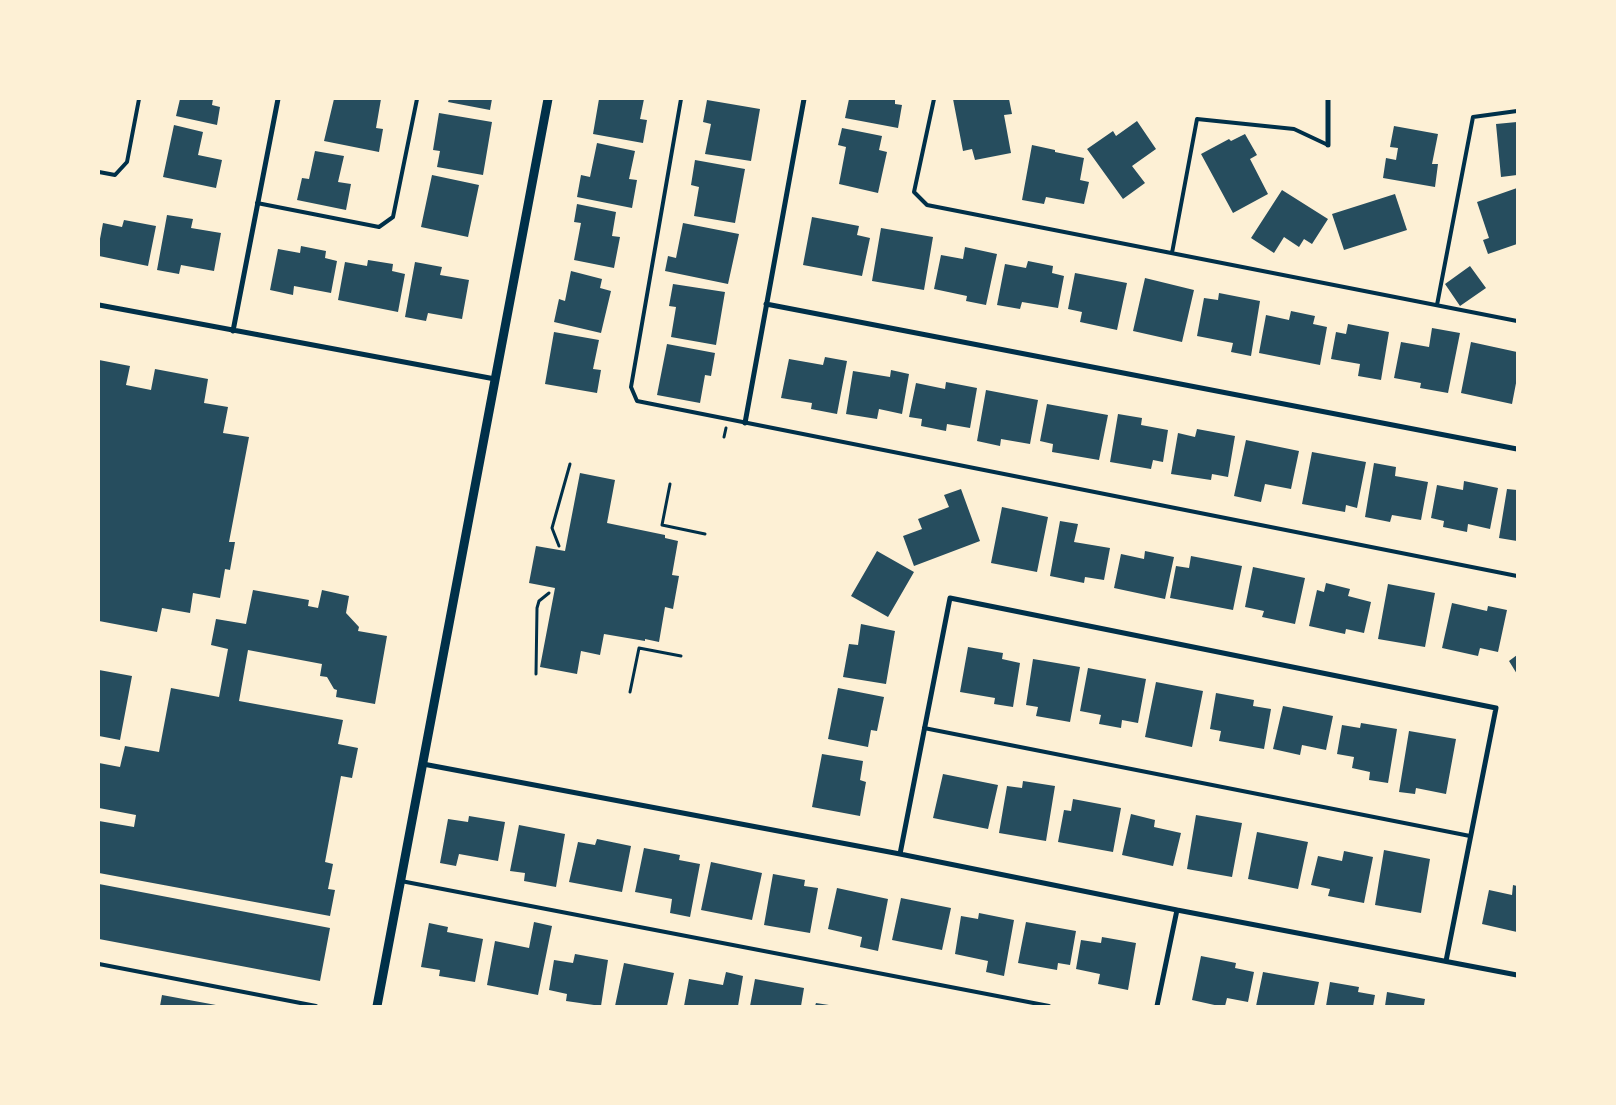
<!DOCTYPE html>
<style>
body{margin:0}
#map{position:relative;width:1616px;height:1105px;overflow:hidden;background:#fdf0d5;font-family:Inter,sans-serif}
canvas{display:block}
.frame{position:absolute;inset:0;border:100px solid #fdf0d5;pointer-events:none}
</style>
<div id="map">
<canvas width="1616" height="1105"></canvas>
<div class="frame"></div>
</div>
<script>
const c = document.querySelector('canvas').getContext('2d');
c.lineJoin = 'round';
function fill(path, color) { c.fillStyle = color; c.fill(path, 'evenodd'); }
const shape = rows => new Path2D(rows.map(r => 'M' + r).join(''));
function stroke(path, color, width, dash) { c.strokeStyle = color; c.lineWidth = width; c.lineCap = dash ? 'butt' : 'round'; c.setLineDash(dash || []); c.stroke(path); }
fill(shape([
 [180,99,213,99,212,105,220,107,217,125,176,116],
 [334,99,381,99,376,128,383,129,379,152,324,141],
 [449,99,492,99,490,110,448,102],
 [599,99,644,99,640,119,647,120,643,143,593,134],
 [849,99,895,99,895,104,902,105,898,128,845,118],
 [953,99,1009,99,1012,114,1004,115,1011,153,975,160,972,149,963,151],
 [707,100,760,109,751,161,705,154,711,124,703,122],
 [439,113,492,122,483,175,437,167,440,151,433,150],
 [1137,121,1156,149,1132,166,1145,183,1123,199,1087,149,1113,131,1116,136],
 [1517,122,1517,175,1501,177,1496,124],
 [174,125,203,132,198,155,222,160,216,188,163,177],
 [1394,126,1438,134,1432,164,1438,164,1435,187,1383,178,1386,158,1396,160,1398,148,1390,147],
 [842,128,882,136,879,150,887,152,878,193,839,184,846,147,838,145],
 [1245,134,1257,155,1250,159,1268,194,1233,213,1201,154,1229,139,1231,141],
 [597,143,635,151,629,179,637,180,632,208,577,197,581,175,590,177],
 [1032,145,1055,150,1055,152,1084,158,1080,180,1089,182,1084,204,1046,197,1044,204,1022,200],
 [315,151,344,156,338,182,351,184,346,210,297,200,302,178,309,179],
 [695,160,745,169,735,223,694,216,699,187,691,185],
 [432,175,479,185,468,237,421,227],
 [1517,188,1517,244,1488,254,1483,240,1489,238,1477,202],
 [1282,190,1328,219,1312,244,1304,239,1299,247,1284,237,1274,253,1251,238],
 [1395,194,1407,230,1344,250,1332,214],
 [577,204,616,212,612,236,620,237,614,268,574,260,581,223,574,222],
 [167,215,193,219,191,228,221,233,214,271,181,265,179,274,157,270],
 [812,217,859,226,857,235,870,238,862,276,803,265],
 [124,220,156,226,148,266,99,256,99,244,103,223,122,227],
 [683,223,739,234,728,284,665,271,668,256,676,258],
 [881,228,933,237,924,290,872,281],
 [301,246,326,251,325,258,337,261,331,293,294,286,293,295,270,290,278,249,300,253],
 [965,247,997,254,986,305,966,301,967,296,934,289,941,255,963,259],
 [368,260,393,264,392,271,405,274,398,312,338,300,345,262,367,266],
 [1028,261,1053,266,1052,273,1064,276,1058,308,1022,302,1020,309,997,305,1005,264,1026,268],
 [415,262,442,267,440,275,469,280,462,319,428,313,426,321,405,317],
 [1470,266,1486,288,1460,306,1445,284],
 [571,271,602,279,600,288,611,291,601,333,554,322,559,299,565,301],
 [1075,273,1127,283,1117,330,1080,322,1082,312,1068,309],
 [1145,278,1194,290,1182,342,1133,331],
 [673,284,725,292,716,345,671,337,676,307,669,306],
 [1219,293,1260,301,1251,356,1231,352,1233,343,1197,336,1204,298,1218,300],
 [1291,311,1315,316,1313,324,1327,327,1320,365,1259,353,1266,315,1289,320],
 [1348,324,1389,332,1381,380,1358,376,1360,364,1331,359,1336,332,1346,334],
 [1432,328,1460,333,1448,393,1420,388,1421,383,1394,378,1401,342,1429,347],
 [554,332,599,340,593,369,601,370,597,393,545,384],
 [1471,342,1517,352,1517,378,1512,404,1461,393],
 [667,344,715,353,711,376,705,375,700,403,657,395],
 [825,357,847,361,837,414,811,409,812,403,781,398,789,359,823,365],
 [99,360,130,366,126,385,151,390,155,369,208,379,204,403,228,407,223,433,249,437,229,542,235,542,230,570,225,569,220,598,193,593,190,613,162,608,157,632,99,621],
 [891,370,909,374,902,414,879,409,877,419,846,414,853,371,890,377],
 [946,382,977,388,970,428,947,424,946,431,921,426,922,419,909,417,916,383,945,389],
 [986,390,1038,400,1030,444,1001,439,1000,446,977,441],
 [1047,404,1108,415,1099,460,1052,452,1053,444,1040,441],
 [1118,414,1142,418,1141,425,1168,430,1163,462,1153,460,1151,469,1110,462],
 [1197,429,1235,436,1228,477,1212,474,1211,480,1171,474,1178,433,1195,437],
 [1246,440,1299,451,1291,489,1265,484,1261,502,1234,496],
 [1312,452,1366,462,1357,508,1346,505,1345,512,1302,504],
 [1374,463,1396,467,1395,476,1428,482,1421,520,1392,515,1390,522,1365,517],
 [580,473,615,480,607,523,665,535,665,538,678,541,672,575,679,576,673,609,665,607,659,642,645,639,645,641,604,634,600,655,581,651,577,674,540,667,555,588,529,583,536,546,565,551],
 [1464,481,1498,488,1490,529,1468,524,1467,532,1443,527,1444,521,1431,518,1437,485,1463,490],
 [961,489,980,541,914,566,903,536,922,529,918,519,949,507,944,495],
 [1507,489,1517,490,1517,541,1499,538],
 [1002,507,1048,517,1037,572,991,563],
 [1060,521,1078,524,1074,542,1110,548,1104,580,1085,577,1084,583,1050,576],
 [877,551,914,572,888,617,851,596],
 [1145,551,1174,557,1165,599,1114,588,1121,554,1144,559],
 [1191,556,1242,566,1233,610,1170,598,1176,566,1189,568],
 [1253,567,1305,578,1295,624,1262,617,1264,611,1245,607],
 [1326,583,1350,589,1348,596,1371,602,1364,633,1346,629,1345,634,1309,626,1317,590,1324,592],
 [1388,584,1435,593,1425,647,1378,639],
 [253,590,309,600,308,606,318,608,322,590,349,596,346,613,359,627,358,631,387,636,375,704,336,697,337,690,334,689,327,677,320,676,322,664,248,650,239,701,343,720,338,744,358,748,352,778,341,776,325,862,333,864,328,889,335,890,330,916,99,873,99,821,134,827,136,815,99,808,99,763,120,767,125,746,159,752,171,688,219,697,228,649,211,645,216,619,246,624],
 [1452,603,1487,611,1488,606,1507,610,1498,652,1480,648,1478,656,1442,648],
 [861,624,895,631,886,684,843,677,849,644,858,645],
 [968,647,1003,653,1002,659,1020,663,1013,707,994,704,995,698,960,692],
 [1517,655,1517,674,1509,661],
 [1033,659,1080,667,1070,722,1036,716,1038,707,1026,705],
 [1088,668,1146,679,1138,723,1122,720,1121,728,1099,724,1101,715,1080,711],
 [99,670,132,676,120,740,99,736],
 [1156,682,1203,691,1192,747,1145,737],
 [838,688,884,697,877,731,871,730,868,747,828,739],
 [1216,693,1254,700,1253,706,1271,709,1264,749,1219,741,1221,731,1210,729],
 [1283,706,1333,716,1326,750,1302,745,1300,755,1273,749],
 [1361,723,1397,729,1388,783,1369,780,1370,772,1352,768,1354,757,1337,754,1342,725,1360,728],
 [1409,731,1456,739,1446,794,1416,788,1415,794,1399,792],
 [822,754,863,761,860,780,866,782,860,816,812,807],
 [943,774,998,785,988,829,933,818],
 [1023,781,1055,786,1046,841,999,833,1007,786,1022,788],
 [1073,799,1121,808,1113,852,1058,842,1064,810,1071,811],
 [1131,814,1155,820,1154,827,1181,833,1173,866,1122,855],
 [1196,815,1242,823,1232,877,1187,869],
 [469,816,505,822,498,861,459,854,456,866,440,863,448,819,468,822],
 [519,825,565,834,556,887,524,881,525,873,510,871],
 [1257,832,1308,842,1298,889,1248,879],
 [597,839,631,846,622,892,569,882,578,842,595,845],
 [644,848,680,855,679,860,700,864,690,917,670,913,672,899,635,892],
 [1384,850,1430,859,1421,913,1375,905],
 [1344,851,1373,857,1364,903,1328,896,1330,889,1311,885,1318,856,1342,861],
 [711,862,762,873,752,920,701,910],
 [773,874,805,880,804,886,818,888,810,933,764,925],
 [99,884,330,928,320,981,99,939],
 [1513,885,1517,886,1517,932,1482,924,1489,890,1512,895],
 [837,888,888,899,878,951,860,947,862,937,828,929],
 [901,898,951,908,942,950,892,940],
 [979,913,1014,920,1004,976,986,972,988,961,955,954,961,916,978,919],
 [534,922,552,926,538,995,487,985,495,941,529,948],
 [1026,922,1076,931,1070,965,1058,963,1057,970,1018,963],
 [429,923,448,927,447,932,483,939,475,982,439,976,440,970,421,967],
 [1102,937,1136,943,1128,990,1098,984,1100,974,1076,969,1081,940,1101,943],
 [575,954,608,960,601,1006,566,1001,567,994,549,990,554,960,573,963],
 [1201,956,1236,963,1235,968,1254,972,1248,1002,1227,998,1225,1006,1219,1006,1192,1000],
 [624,963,674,973,667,1006,615,1006],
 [726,972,743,976,738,1006,684,1006,689,979,723,985],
 [1263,972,1319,982,1314,1006,1256,1006],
 [755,979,804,988,801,1006,750,1006],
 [1330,982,1359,987,1358,992,1375,995,1373,1006,1326,1006],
 [1387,992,1425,999,1424,1005,1428,1006,1385,1006],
 [162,995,216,1005,216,1006,160,1006],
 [816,1003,829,1005,828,1006,815,1006]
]), '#264d5e');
stroke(shape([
 [724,437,726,428],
 [670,484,662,525,705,534],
 [559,546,552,528,570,464],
 [536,674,537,608,539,601,549,593],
 [630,692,639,648,681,656]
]), '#003049', 3);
stroke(shape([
 [681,99,631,387,637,401,1517,576],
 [934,99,914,192,927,205,1517,321],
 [99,172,115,175,127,162,139,99],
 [257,203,379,227,393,217,417,99],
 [1172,253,1197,119,1294,129,1328,145],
 [1437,305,1473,117,1517,111],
 [924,728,1470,836],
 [401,881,1049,1006],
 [99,964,316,1006]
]), '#003049', 4);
stroke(shape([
 [1328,99,1328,145],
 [766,304,1517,449],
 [99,305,495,379],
 [233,331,278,99],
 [745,423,804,99],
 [423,764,900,854,1177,910,1517,975],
 [900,854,950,598,1496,708,1446,961],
 [1157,1006,1177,910]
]), '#003049', 5);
stroke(shape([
 [377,1006,548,99]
]), '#003049', 9);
</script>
